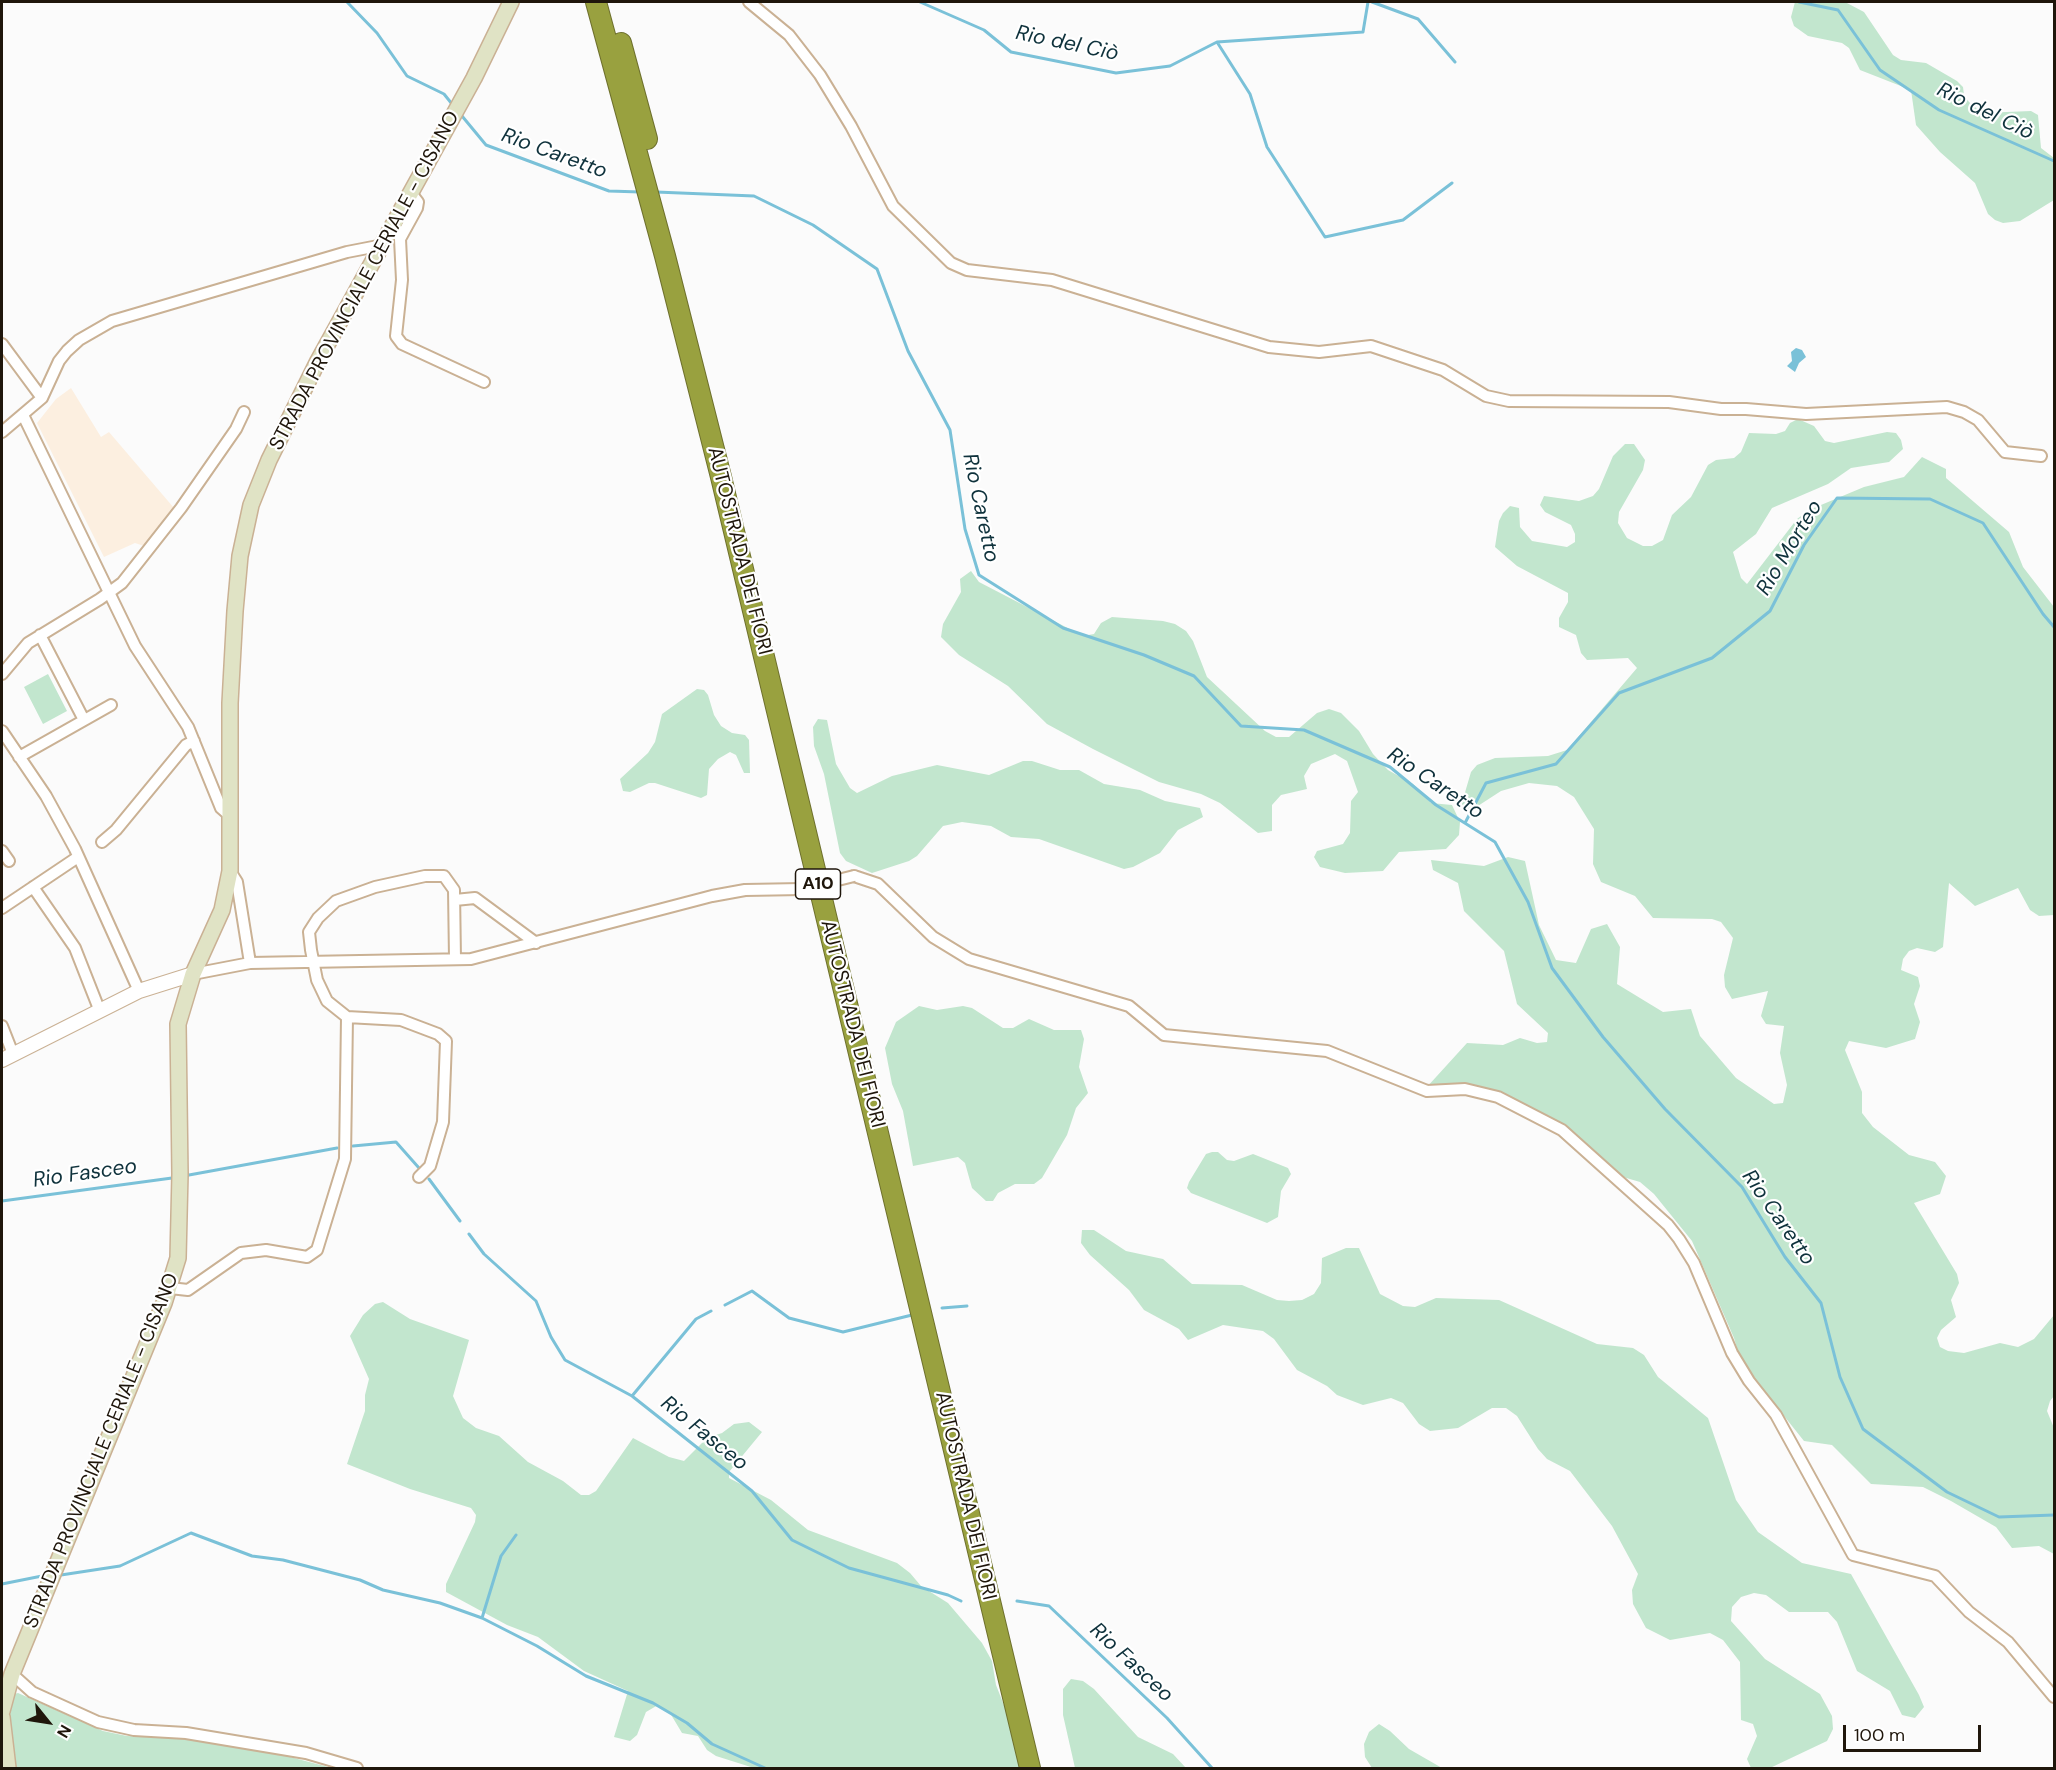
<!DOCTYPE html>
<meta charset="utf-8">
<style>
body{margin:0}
#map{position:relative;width:2056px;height:1770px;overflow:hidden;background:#fbfbfb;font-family:"DM Sans",sans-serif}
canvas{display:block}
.frame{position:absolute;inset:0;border:3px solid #1f160b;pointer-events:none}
.north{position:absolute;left:18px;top:1692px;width:60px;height:60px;-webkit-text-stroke:4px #fff;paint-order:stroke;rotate:120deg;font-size:16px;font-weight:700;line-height:24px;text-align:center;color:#1f160b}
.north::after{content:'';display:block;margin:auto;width:21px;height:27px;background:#1f160b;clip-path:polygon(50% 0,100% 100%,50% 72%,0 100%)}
.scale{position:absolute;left:1843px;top:1725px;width:138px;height:27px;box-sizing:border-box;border:3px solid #1f160b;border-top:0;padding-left:8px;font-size:18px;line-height:21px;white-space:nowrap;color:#1f160b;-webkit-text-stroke:4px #fff;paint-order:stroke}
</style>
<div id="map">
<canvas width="2056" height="1770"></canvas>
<div class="frame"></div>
<div class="north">N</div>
<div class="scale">100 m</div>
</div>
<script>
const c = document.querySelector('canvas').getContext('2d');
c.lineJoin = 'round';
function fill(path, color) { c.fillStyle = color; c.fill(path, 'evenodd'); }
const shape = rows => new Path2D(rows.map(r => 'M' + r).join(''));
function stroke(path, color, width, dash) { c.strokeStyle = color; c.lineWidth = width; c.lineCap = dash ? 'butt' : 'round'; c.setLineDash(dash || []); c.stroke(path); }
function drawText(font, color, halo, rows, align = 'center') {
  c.font = font + ' "DM Sans",sans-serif'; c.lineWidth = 4.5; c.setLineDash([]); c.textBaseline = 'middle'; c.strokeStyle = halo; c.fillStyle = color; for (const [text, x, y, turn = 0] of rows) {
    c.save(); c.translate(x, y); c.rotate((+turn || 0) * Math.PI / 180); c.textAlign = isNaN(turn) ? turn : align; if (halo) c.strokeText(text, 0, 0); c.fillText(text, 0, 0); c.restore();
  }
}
fill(shape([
 [71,388,101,437,109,432,174,508,144,546,135,543,104,557,37,423,56,399]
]), '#fcefe0');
fill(shape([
 [1795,2,1845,2,1864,12,1893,55,1901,60,1926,63,1957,81,1963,87,1964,95,1969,102,1982,113,2031,111,2038,115,2041,148,2054,158,2054,200,2020,221,2003,223,1995,220,1988,214,1975,183,1940,152,1916,125,1911,90,1860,70,1849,48,1842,43,1808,36,1794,26,1791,17],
 [1798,419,1814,426,1825,441,1834,443,1887,432,1896,433,1901,440,1903,449,1889,462,1851,468,1828,484,1772,508,1756,534,1733,552,1741,578,1747,584,1797,519,1809,510,1864,487,1904,477,1922,457,1946,469,1946,478,2009,532,2023,567,2054,607,2054,915,2039,916,2030,910,2018,888,1975,906,1949,883,1943,947,1935,952,1917,948,1909,951,1903,959,1901,970,1918,977,1920,986,1914,1004,1920,1022,1915,1039,1886,1048,1849,1041,1845,1050,1862,1092,1862,1113,1873,1127,1909,1155,1935,1162,1946,1176,1940,1194,1914,1203,1957,1274,1959,1283,1951,1300,1956,1317,1941,1330,1937,1338,1940,1347,1948,1351,1964,1353,2000,1343,2018,1347,2034,1339,2054,1315,2054,1396,2050,1401,2047,1411,2054,1428,2054,1554,2039,1546,2012,1548,1996,1527,1951,1501,1923,1487,1871,1484,1832,1445,1804,1441,1741,1362,1734,1338,1692,1241,1654,1194,1640,1182,1623,1177,1599,1158,1572,1131,1500,1092,1459,1083,1426,1088,1467,1043,1503,1045,1520,1038,1537,1043,1547,1042,1548,1033,1517,1004,1504,951,1464,911,1458,883,1433,870,1431,860,1484,866,1508,857,1525,861,1539,925,1556,960,1576,963,1591,929,1607,924,1620,947,1617,984,1663,1012,1691,1009,1700,1036,1736,1078,1774,1104,1783,1103,1787,1085,1780,1053,1784,1026,1766,1024,1761,1016,1768,991,1732,999,1725,987,1724,975,1733,938,1721,922,1712,919,1653,918,1635,896,1601,882,1593,864,1594,829,1574,797,1557,786,1529,783,1501,791,1467,813,1461,806,1471,772,1477,765,1495,758,1548,756,1567,750,1637,668,1628,658,1587,660,1581,653,1576,635,1559,627,1559,618,1568,602,1568,593,1517,566,1495,547,1499,521,1503,513,1510,506,1519,508,1520,527,1532,541,1567,547,1575,542,1575,534,1571,525,1545,512,1540,505,1544,496,1579,501,1593,496,1599,489,1613,456,1625,444,1634,444,1645,460,1643,470,1619,512,1618,523,1627,538,1643,546,1652,546,1663,540,1672,515,1691,497,1708,465,1716,460,1734,458,1741,452,1749,433,1776,434,1785,431,1790,423],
 [971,571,979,582,1083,636,1094,634,1101,623,1112,617,1163,621,1175,624,1186,631,1193,641,1207,677,1265,731,1276,737,1289,737,1317,713,1329,709,1341,713,1359,731,1373,754,1388,770,1413,784,1431,803,1452,805,1460,822,1459,835,1446,849,1399,852,1383,871,1345,873,1320,867,1314,857,1317,851,1343,844,1350,833,1351,801,1358,792,1347,761,1335,754,1311,764,1304,776,1307,789,1281,795,1272,805,1272,831,1258,833,1220,803,1201,794,1159,782,1093,749,1047,724,1008,686,959,655,941,637,943,624,961,592,960,579],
 [48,674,67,711,43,724,24,687],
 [697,689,704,690,708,695,714,715,721,726,732,733,745,735,749,740,750,773,744,773,736,755,730,752,718,759,709,769,707,795,701,798,655,783,649,783,630,792,623,791,620,779,648,753,655,742,662,714],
 [818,719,827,720,836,764,850,788,857,793,892,776,937,765,989,775,1023,761,1032,761,1060,770,1079,770,1104,784,1140,790,1165,801,1200,808,1203,817,1178,830,1160,853,1133,867,1124,869,1039,839,1011,837,991,826,962,822,943,826,917,856,909,861,872,873,846,861,840,853,824,774,814,746,813,727],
 [919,1006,937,1010,963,1006,972,1008,1003,1028,1013,1028,1029,1019,1054,1030,1081,1030,1084,1039,1079,1067,1088,1093,1076,1108,1067,1135,1042,1178,1034,1184,1015,1184,998,1193,993,1201,986,1201,972,1188,965,1163,958,1157,913,1166,903,1111,892,1084,885,1048,896,1022],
 [1212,1152,1218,1152,1227,1160,1234,1161,1253,1154,1288,1168,1291,1174,1281,1191,1278,1217,1267,1223,1191,1193,1187,1188,1189,1182,1206,1154],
 [1082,1230,1094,1230,1126,1251,1163,1259,1192,1284,1242,1285,1277,1300,1289,1301,1302,1300,1314,1294,1321,1283,1322,1258,1346,1248,1359,1248,1380,1294,1403,1306,1415,1307,1436,1298,1499,1300,1597,1344,1633,1348,1644,1355,1658,1377,1708,1418,1736,1500,1758,1532,1802,1563,1851,1574,1919,1695,1924,1707,1915,1718,1902,1715,1890,1691,1857,1671,1837,1622,1828,1612,1789,1612,1766,1595,1754,1593,1741,1597,1732,1607,1731,1621,1765,1659,1820,1694,1832,1716,1833,1729,1827,1741,1770,1768,1751,1768,1747,1759,1757,1736,1753,1724,1741,1720,1740,1662,1723,1640,1710,1633,1670,1640,1646,1628,1633,1604,1632,1590,1638,1574,1612,1526,1570,1471,1547,1459,1538,1449,1517,1416,1506,1408,1492,1408,1458,1428,1430,1431,1419,1424,1403,1403,1391,1398,1363,1405,1337,1395,1327,1386,1297,1370,1274,1339,1263,1331,1223,1325,1188,1340,1179,1329,1144,1310,1129,1290,1090,1255,1081,1243],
 [383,1302,410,1319,469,1340,453,1396,463,1418,476,1428,499,1436,528,1462,563,1481,581,1495,589,1495,596,1491,633,1438,669,1457,684,1461,707,1438,722,1433,734,1424,749,1422,762,1432,729,1472,729,1478,771,1500,808,1530,897,1563,910,1573,921,1586,948,1603,982,1643,992,1661,996,1685,1011,1723,1021,1768,754,1768,716,1756,707,1750,698,1736,682,1733,670,1713,658,1705,646,1712,637,1735,630,1741,614,1737,628,1691,584,1671,538,1637,507,1625,446,1592,446,1584,475,1522,476,1515,471,1508,410,1489,347,1464,365,1411,365,1395,369,1379,350,1336,363,1315,375,1304],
 [1071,1679,1083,1681,1094,1689,1138,1737,1173,1754,1186,1768,1075,1768,1063,1715,1063,1689],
 [18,1693,103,1731,127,1736,182,1738,275,1753,332,1768,11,1768,7,1713,14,1694],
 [1379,1724,1390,1731,1409,1749,1442,1768,1372,1768,1365,1757,1364,1744,1369,1732]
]), '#c2e6ce');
fill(shape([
 [1796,348,1802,350,1806,357,1799,363,1795,372,1787,366,1792,361,1791,352]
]), '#7ac1d8');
stroke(shape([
 [347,2,377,33,407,76,444,94,452,104],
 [920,2,984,30,1011,52,1116,73,1170,66,1217,42,1363,32,1368,2],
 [1372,2,1418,19,1455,62],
 [1799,2,1838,10,1880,70,1939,110,2054,161],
 [1217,42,1250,94,1267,147,1325,237,1403,220,1452,183],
 [462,116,486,145,609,191,640,192],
 [656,192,754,196,813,225,877,269,908,351,950,430,965,529,979,575,1063,628,1144,655,1194,676,1241,726,1304,730,1390,767,1436,805,1495,842,1528,902,1552,968,1603,1037,1665,1109,1742,1187,1785,1257,1821,1303,1840,1377,1863,1429,1947,1492,1999,1517,2054,1515],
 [1465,823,1486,783,1556,764,1619,693,1712,658,1770,611,1804,545,1837,498,1930,499,1983,523,2043,614,2054,627],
 [353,1146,396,1142,419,1168],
 [189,1175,337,1148],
 [429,1179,460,1221],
 [2,1201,172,1178],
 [469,1234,484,1254,536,1301,551,1337,565,1360,632,1396,752,1491,792,1540,849,1568,948,1595,961,1601],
 [725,1305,752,1291,789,1318,843,1332,912,1315],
 [942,1308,967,1306],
 [632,1396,696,1319,711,1311],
 [61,1575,120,1566,191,1533,252,1556,283,1560,360,1580,383,1590,440,1603,482,1618,537,1646,586,1676,653,1703,687,1723,712,1744,765,1768],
 [2,1584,42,1576],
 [1017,1601,1049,1606,1167,1718,1212,1768],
 [482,1618,501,1556,516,1535]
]), '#7ac1d8', 3);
const minor = shape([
 [749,2,789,35,820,75,851,126,893,206,951,263,967,270,1052,280,1269,347,1319,352,1371,346,1443,370,1486,396,1509,401,1669,402,1721,409,1746,409,1806,414,1947,407,1964,412,1978,420,2005,452,2041,456],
 [411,193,418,202,417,208,400,239,402,280,396,336,402,344,484,382],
 [2,344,42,398],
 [23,415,135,646,188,727,221,808,229,815],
 [2,432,42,398,59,361,67,351,79,340,112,321,347,252,383,245],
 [40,635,84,720],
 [2,674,28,643,100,599,122,583,181,508,236,429,244,412],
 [2,731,46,796,75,849,139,991],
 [19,757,111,705],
 [102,842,116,830,186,745,194,741],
 [2,851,9,861],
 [230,871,237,882,250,963],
 [854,876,878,884,933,937,969,959,1129,1006,1164,1035,1327,1051,1427,1091,1465,1089,1498,1097,1562,1130,1668,1225,1679,1239,1694,1263,1732,1353,1749,1381,1776,1415,1853,1555,1935,1576,1969,1612,2008,1642,2054,1697],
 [33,887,75,948,99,1009],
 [455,900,475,898,536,943],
 [2,908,78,857],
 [193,974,250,963,471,959,712,896,745,890,802,889],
 [347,1017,327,1001,317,980,311,950,309,932,318,918,336,901,375,887,425,876,444,876,454,890,455,959],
 [2,1026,13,1054],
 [170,1288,188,1290,241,1253,266,1250,307,1257,317,1250,345,1159,347,1017,401,1020,438,1034,446,1041,443,1122,430,1166,419,1177],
 [12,1674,32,1692,98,1722,134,1730,186,1733,306,1753,357,1768]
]);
const tertiary = shape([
 [2,1060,139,991,193,974]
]);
const secondary = shape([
 [2,1711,12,1674,164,1303,178,1258,180,1174,178,1024,193,974,222,910,230,871,230,703,235,611,240,556,251,505,269,460,318,361,474,78,511,2],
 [2,1717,8,1768]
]);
const motorway = shape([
 [596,2,665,256,721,477,1030,1768],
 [621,43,647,139]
]);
stroke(minor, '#cab194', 14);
stroke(tertiary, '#cab194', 16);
stroke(secondary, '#cab194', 18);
stroke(motorway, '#6e702d', 22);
stroke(minor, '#fff', 10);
stroke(tertiary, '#fff', 14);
stroke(secondary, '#e0e3c5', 15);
stroke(motorway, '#99a13f', 20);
const minorBridge = shape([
 [802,889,854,876]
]);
stroke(minorBridge, '#cab194', 14, []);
stroke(minorBridge, '#fff', 10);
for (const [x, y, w] of [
 [818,884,45]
]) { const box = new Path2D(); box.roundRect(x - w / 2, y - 15, w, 30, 4.5); c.fillStyle = '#fff'; c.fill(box); stroke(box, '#1f160b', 1.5); }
drawText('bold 18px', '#1f160b', null, [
 ["A10",818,884]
]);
drawText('20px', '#1f160b', '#fff', [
 ["STRADA PROVINCIALE CERIALE - CISANO",365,281,-62],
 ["AUTOSTRADA DEI FIORI",739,551,76],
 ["AUTOSTRADA DEI FIORI",852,1024,76],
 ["STRADA PROVINCIALE CERIALE - CISANO",102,1451,-68],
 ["AUTOSTRADA DEI FIORI",965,1496,77]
]);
drawText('italic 21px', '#0f323c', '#fff', [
 ["Rio del Ciò",1067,44,12],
 ["Rio del Ciò",1985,112,26],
 ["Rio Caretto",554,154,20],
 ["Rio Caretto",980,508,78],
 ["Rio Morteo",1790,548,-59],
 ["Rio Caretto",1435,784,34],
 ["Rio Fasceo",85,1174,-8],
 ["Rio Caretto",1778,1218,55],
 ["Rio Fasceo",704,1434,39],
 ["Rio Fasceo",1131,1663,43]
]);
</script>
